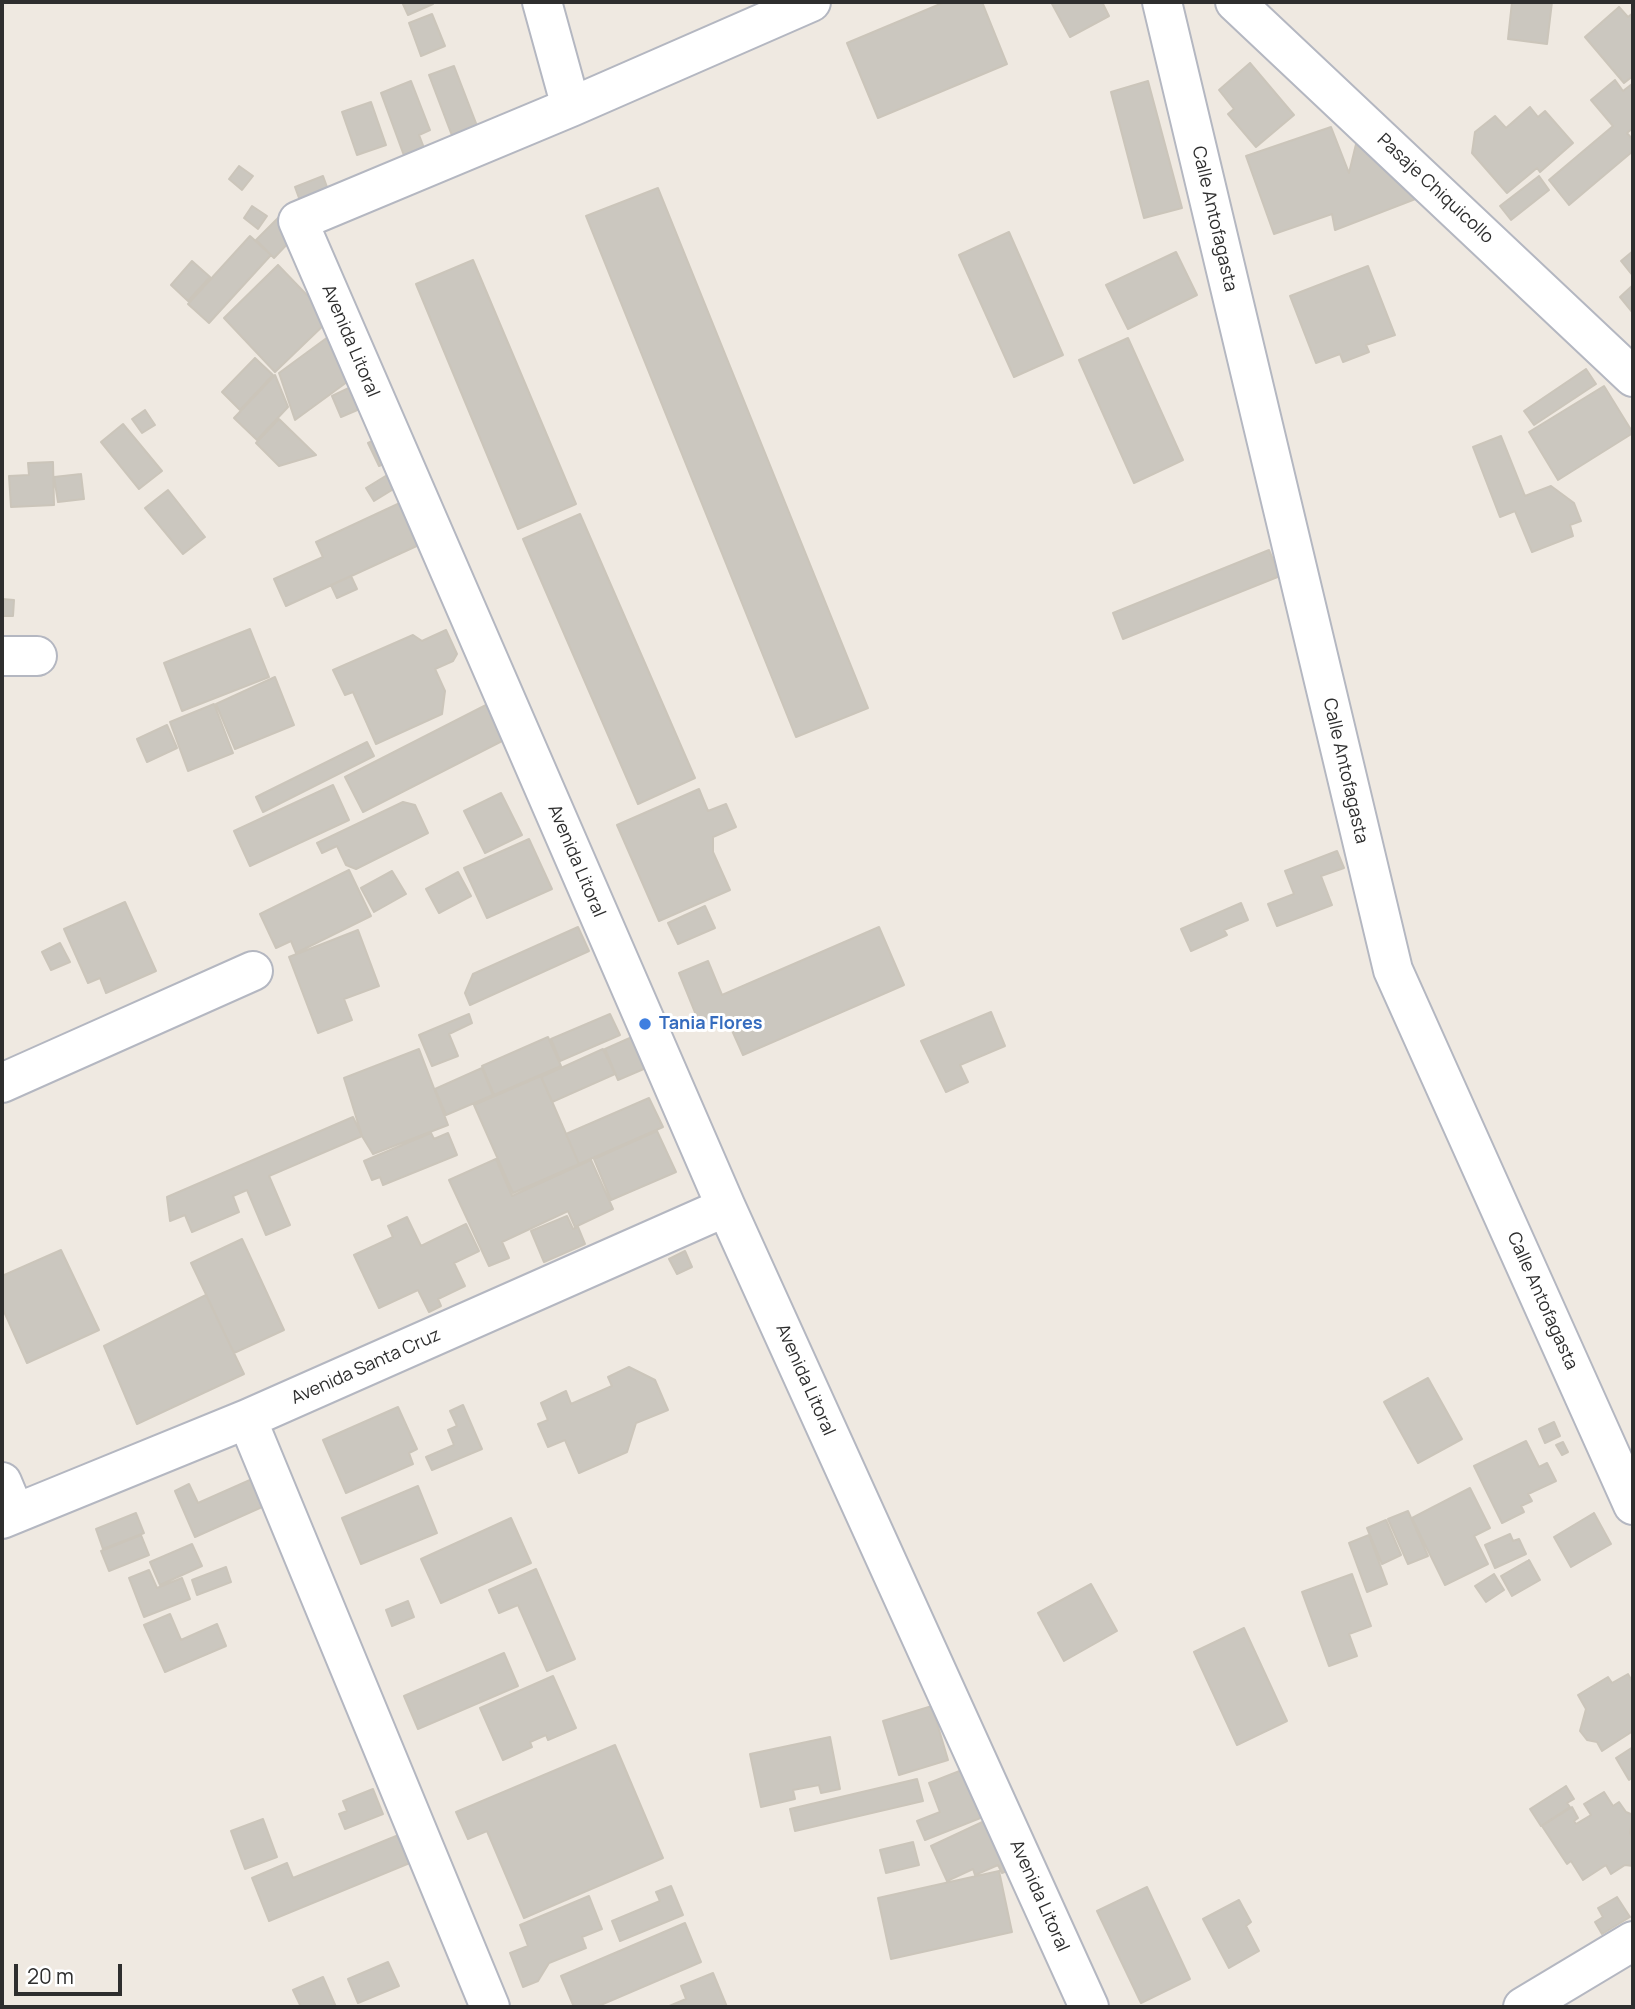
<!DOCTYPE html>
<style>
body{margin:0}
#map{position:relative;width:1635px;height:2009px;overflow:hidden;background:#efe9e1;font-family:Manrope,sans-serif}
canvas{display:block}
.frame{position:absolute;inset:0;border:4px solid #2e2e2e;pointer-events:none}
.scale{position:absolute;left:14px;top:1964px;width:108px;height:32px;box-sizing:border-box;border:4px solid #2e2e2e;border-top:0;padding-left:9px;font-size:21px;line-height:24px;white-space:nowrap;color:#2e2e2e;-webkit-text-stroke:5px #fff;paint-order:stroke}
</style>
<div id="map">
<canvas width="1635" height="2009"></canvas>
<div class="frame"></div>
<div class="scale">20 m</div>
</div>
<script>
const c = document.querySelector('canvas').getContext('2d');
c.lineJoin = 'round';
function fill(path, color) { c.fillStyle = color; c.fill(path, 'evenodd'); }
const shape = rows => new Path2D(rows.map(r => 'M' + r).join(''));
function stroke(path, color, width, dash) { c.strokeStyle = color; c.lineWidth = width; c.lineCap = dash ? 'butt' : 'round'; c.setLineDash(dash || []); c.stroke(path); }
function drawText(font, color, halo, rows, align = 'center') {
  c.font = font + ' Manrope,sans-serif'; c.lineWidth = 6; c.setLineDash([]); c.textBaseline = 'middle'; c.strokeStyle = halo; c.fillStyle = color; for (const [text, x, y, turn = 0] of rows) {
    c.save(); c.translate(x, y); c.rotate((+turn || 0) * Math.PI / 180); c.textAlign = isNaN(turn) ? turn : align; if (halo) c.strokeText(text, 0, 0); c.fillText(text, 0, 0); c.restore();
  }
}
const building = shape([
 [402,2,431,2,433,4,408,15,402,2],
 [945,2,982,2,1007,64,878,118,847,43,945,2],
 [1051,2,1102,2,1109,16,1070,37,1051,2],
 [1512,2,1552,2,1547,44,1508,39,1512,2],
 [1619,7,1628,17,1633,13,1633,76,1624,83,1585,37,1619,7],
 [432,14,445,46,421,56,409,23,432,14],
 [1250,63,1294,115,1256,147,1228,114,1234,109,1219,90,1250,63],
 [454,66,484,144,459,154,429,75,454,66],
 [1615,80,1623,91,1632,84,1633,86,1633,128,1627,133,1633,140,1633,151,1569,205,1549,180,1613,126,1591,100,1615,80],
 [411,81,430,130,419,135,426,153,406,161,381,93,411,81],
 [1148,81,1182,208,1144,218,1111,92,1148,81],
 [371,102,386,145,357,155,342,112,371,102],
 [1530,107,1538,117,1545,111,1573,143,1540,172,1537,168,1507,193,1472,153,1475,132,1495,116,1506,128,1530,107],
 [1331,127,1349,173,1357,140,1418,198,1335,230,1332,214,1274,234,1246,156,1331,127],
 [239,166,253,176,242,190,229,179,239,166],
 [323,176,331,198,303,209,295,187,323,176],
 [1539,176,1549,190,1511,220,1500,206,1539,176],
 [658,188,868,708,796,737,586,216,658,188],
 [252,206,267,216,258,229,244,218,252,206],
 [283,213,293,238,274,258,256,240,283,213],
 [1009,232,1063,355,1014,377,959,255,1009,232],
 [250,236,271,255,209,323,188,304,250,236],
 [1633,251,1633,276,1621,261,1633,251],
 [1176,252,1197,295,1128,329,1106,285,1176,252],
 [473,260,576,504,518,529,416,284,473,260],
 [192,261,210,277,188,301,171,285,192,261],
 [278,265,330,319,275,372,224,318,278,265],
 [1368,266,1395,335,1366,345,1369,352,1343,362,1340,354,1316,363,1290,296,1368,266],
 [1633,285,1633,313,1620,297,1633,285],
 [328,337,347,382,295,420,279,373,328,337],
 [1128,338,1183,460,1134,483,1079,360,1128,338],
 [255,358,273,375,240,410,222,392,255,358],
 [1586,369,1596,384,1534,425,1524,411,1586,369],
 [275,375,288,407,257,440,234,418,275,375],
 [353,386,362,408,341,417,332,396,353,386],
 [1604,386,1633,433,1558,480,1529,432,1604,386],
 [145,410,155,425,142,433,132,419,145,410],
 [279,419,316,455,279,466,256,443,279,419],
 [123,424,162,471,139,489,101,442,123,424],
 [1501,436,1525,496,1551,486,1574,503,1581,521,1570,525,1573,536,1532,552,1515,511,1500,517,1473,447,1501,436],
 [381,437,392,460,379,466,368,443,381,437],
 [53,462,54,505,11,507,9,476,29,475,28,463,53,462],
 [397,469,405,482,374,501,366,488,397,469],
 [81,474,84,499,58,502,54,477,81,474],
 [168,490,205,537,183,554,145,508,168,490],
 [402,502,421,544,286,606,274,579,323,557,316,542,402,502],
 [580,514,695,778,638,804,523,539,580,514],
 [1269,550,1280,576,1123,639,1113,613,1269,550],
 [351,576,357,589,337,598,331,585,351,576],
 [2,599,14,600,13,616,2,616,2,599],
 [250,629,269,677,182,711,164,663,250,629],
 [446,630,457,654,453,661,435,669,445,691,442,714,376,744,353,692,345,695,333,670,413,635,422,641,446,630],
 [275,677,294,725,235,749,216,704,275,677],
 [214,704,233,753,188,771,170,722,214,704],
 [488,704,506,739,363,812,345,777,488,704],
 [167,725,177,748,147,762,137,739,167,725],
 [367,742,374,756,263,812,256,797,367,742],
 [333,785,349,820,250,866,234,831,333,785],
 [699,789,708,811,726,804,736,827,713,837,713,852,730,890,659,921,617,825,699,789],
 [501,793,522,835,485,853,464,811,501,793],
 [403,802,415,805,428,833,356,869,346,865,337,846,322,853,317,843,403,802],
 [529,839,552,889,487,918,464,868,529,839],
 [1337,851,1344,868,1321,876,1332,905,1277,926,1268,904,1294,894,1285,871,1337,851],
 [349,870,371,916,296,953,291,941,276,948,260,914,349,870],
 [392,871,406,894,374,912,361,888,392,871],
 [458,872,471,896,439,913,426,889,458,872],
 [125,902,156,971,106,993,100,978,88,983,64,929,125,902],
 [1241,903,1248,920,1224,930,1227,935,1191,951,1181,929,1241,903],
 [705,906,715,928,678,944,668,923,705,906],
 [578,927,589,951,470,1005,465,993,473,974,578,927],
 [879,927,904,985,743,1055,726,1017,701,1027,679,973,708,961,722,995,879,927],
 [358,930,379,986,344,999,352,1020,318,1033,289,957,358,930],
 [60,943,70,962,51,970,42,952,60,943],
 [991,1012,1005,1046,960,1065,968,1082,946,1092,921,1041,991,1012],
 [469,1014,472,1023,449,1034,458,1056,432,1066,419,1035,469,1014],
 [610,1014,620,1035,560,1061,551,1039,610,1014],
 [548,1037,561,1066,494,1095,482,1066,548,1037],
 [632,1037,646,1068,618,1080,605,1049,632,1037],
 [419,1049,448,1125,373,1154,362,1136,344,1078,419,1049],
 [603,1049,615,1074,552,1102,541,1077,603,1049],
 [482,1068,493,1095,446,1115,435,1089,482,1068],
 [541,1076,579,1164,513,1193,474,1105,541,1076],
 [649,1098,663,1127,579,1164,566,1134,649,1098],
 [353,1117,362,1136,269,1176,290,1225,266,1235,247,1190,233,1196,239,1212,192,1232,185,1215,170,1221,167,1197,353,1117],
 [657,1131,676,1172,611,1200,594,1159,657,1131],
 [431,1133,434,1139,448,1133,457,1155,383,1185,380,1177,372,1180,364,1161,431,1133],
 [496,1159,512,1196,591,1160,613,1209,575,1227,568,1211,502,1242,509,1258,489,1266,449,1180,496,1159],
 [567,1216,573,1229,578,1227,585,1244,544,1262,531,1231,567,1216],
 [407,1217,421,1246,466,1224,479,1251,454,1263,465,1286,438,1299,441,1306,429,1312,418,1290,379,1308,354,1255,393,1237,388,1226,407,1217],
 [242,1239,284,1330,234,1353,191,1263,242,1239],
 [61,1250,99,1330,27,1363,2,1307,2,1276,61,1250],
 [685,1251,692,1267,677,1274,669,1259,685,1251],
 [206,1295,244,1374,137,1424,104,1346,206,1295],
 [629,1367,655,1380,668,1410,636,1423,627,1452,579,1473,565,1440,548,1447,538,1424,548,1420,541,1403,566,1391,571,1404,612,1386,608,1377,629,1367],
 [1428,1378,1462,1439,1418,1463,1384,1402,1428,1378],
 [463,1405,482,1449,432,1470,426,1457,454,1445,448,1430,457,1426,450,1411,463,1405],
 [398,1407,417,1449,409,1453,413,1464,346,1493,323,1440,398,1407],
 [1554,1422,1560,1436,1545,1443,1539,1429,1554,1422],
 [1526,1441,1539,1467,1547,1463,1556,1481,1528,1494,1532,1501,1521,1506,1524,1512,1502,1523,1474,1466,1526,1441],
 [1563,1442,1568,1452,1562,1455,1556,1445,1563,1442],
 [259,1476,271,1503,195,1537,175,1491,189,1484,198,1503,259,1476],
 [418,1486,437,1533,361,1564,342,1518,418,1486],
 [1470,1488,1490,1528,1474,1536,1488,1564,1445,1585,1412,1518,1470,1488],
 [1408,1511,1428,1556,1408,1564,1388,1519,1408,1511],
 [136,1513,144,1533,103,1549,96,1529,136,1513],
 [1594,1513,1611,1544,1571,1567,1554,1537,1594,1513],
 [511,1518,531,1563,441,1603,421,1559,511,1518],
 [1386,1520,1401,1555,1382,1564,1367,1528,1386,1520],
 [1510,1534,1513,1541,1519,1539,1526,1554,1495,1568,1485,1545,1510,1534],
 [141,1535,149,1555,109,1571,101,1551,141,1535],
 [1369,1535,1387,1584,1367,1592,1349,1543,1369,1535],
 [192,1544,202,1566,160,1585,150,1562,192,1544],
 [1529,1560,1540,1580,1512,1596,1501,1576,1529,1560],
 [226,1567,231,1582,197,1595,192,1580,226,1567],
 [536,1569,575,1659,547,1671,518,1605,499,1613,489,1590,536,1569],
 [149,1570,157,1588,182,1578,190,1599,144,1617,129,1578,149,1570],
 [1352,1574,1371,1626,1349,1634,1357,1656,1329,1666,1302,1592,1352,1574],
 [1494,1574,1504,1590,1486,1602,1475,1586,1494,1574],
 [1091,1584,1117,1631,1064,1661,1038,1613,1091,1584],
 [408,1601,414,1617,392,1626,386,1610,408,1601],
 [170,1614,181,1640,217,1624,226,1646,165,1672,144,1625,170,1614],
 [1244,1628,1287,1721,1237,1745,1194,1652,1244,1628],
 [504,1653,518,1686,418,1729,404,1696,504,1653],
 [1628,1674,1633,1683,1633,1731,1602,1751,1597,1742,1587,1740,1580,1731,1586,1709,1578,1695,1608,1677,1612,1683,1628,1674],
 [553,1676,576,1728,548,1740,546,1735,530,1742,532,1747,503,1760,480,1708,553,1676],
 [932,1706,948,1760,899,1775,883,1721,932,1706],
 [830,1737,840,1789,821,1793,819,1785,793,1790,795,1799,761,1807,750,1754,830,1737],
 [615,1745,663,1858,524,1918,487,1831,468,1839,456,1812,615,1745],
 [1633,1747,1633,1777,1629,1780,1616,1758,1633,1747],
 [980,1763,998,1811,925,1840,917,1821,940,1812,929,1783,980,1763],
 [917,1779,923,1801,795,1831,790,1809,917,1779],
 [1566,1786,1574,1799,1567,1803,1570,1807,1541,1826,1530,1809,1566,1786],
 [373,1789,383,1814,345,1829,339,1814,347,1811,343,1801,373,1789],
 [1604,1792,1613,1806,1619,1802,1626,1812,1633,1815,1630,1833,1633,1838,1633,1866,1625,1865,1611,1874,1606,1865,1583,1880,1571,1861,1567,1864,1542,1826,1572,1807,1578,1818,1574,1821,1576,1824,1591,1815,1584,1804,1604,1792],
 [991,1818,1013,1868,1002,1873,998,1865,975,1875,973,1869,947,1881,931,1846,991,1818],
 [263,1819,277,1857,245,1869,231,1831,263,1819],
 [406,1832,417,1860,269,1921,252,1878,287,1863,293,1878,406,1832],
 [913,1842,919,1865,886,1873,880,1850,913,1842],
 [999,1871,1012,1932,891,1959,878,1898,999,1871],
 [671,1886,683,1915,620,1941,612,1921,660,1901,656,1892,671,1886],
 [1147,1887,1190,1979,1141,2003,1097,1911,1147,1887],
 [589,1896,602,1929,582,1937,586,1948,549,1963,538,1981,523,1987,510,1953,528,1946,520,1925,589,1896],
 [1617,1897,1630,1917,1602,1934,1595,1922,1603,1917,1598,1908,1617,1897],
 [1239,1900,1251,1922,1246,1926,1259,1951,1229,1968,1203,1919,1239,1900],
 [685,1923,701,1962,596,2007,574,2007,561,1976,685,1923],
 [388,1962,399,1986,358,2003,348,1979,388,1962],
 [713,1973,727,2007,667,2007,686,1999,681,1986,713,1973],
 [323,1977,336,2007,301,2007,293,1990,323,1977]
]);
fill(building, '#cbc7bf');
stroke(building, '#cbc5ba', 2);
const minor = shape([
 [542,2,571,107],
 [811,2,571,107,298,221,726,1207,1089,2007],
 [1162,2,1393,970,1633,1505],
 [1235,2,1633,377],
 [2,656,37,656],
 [2,1083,253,971],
 [247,1419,490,2007],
 [2,1482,15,1513],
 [2,1519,247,1419,726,1207],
 [1523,2007,1633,1941]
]);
stroke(minor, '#b4b7c1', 42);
stroke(minor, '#fff', 38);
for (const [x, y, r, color] of [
 [645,1024,7,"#3f7fe0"]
]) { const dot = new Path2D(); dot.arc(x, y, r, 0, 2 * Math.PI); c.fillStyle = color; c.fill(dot); stroke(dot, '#fff', 2.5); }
drawText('18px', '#2e2e2e', '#fff', [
 ["Pasaje Chiquicollo",1435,189,43],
 ["Calle Antofagasta",1214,219,77],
 ["Avenida Litoral",350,341,67],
 ["Calle Antofagasta",1345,771,77],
 ["Avenida Litoral",576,861,67],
 ["Calle Antofagasta",1542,1301,66],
 ["Avenida Santa Cruz",366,1367,-24],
 ["Avenida Litoral",805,1380,66],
 ["Avenida Litoral",1039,1896,66]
]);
drawText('bold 18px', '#366cbe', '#fff', [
 ["Tania Flores",659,1024]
], 'left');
</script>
